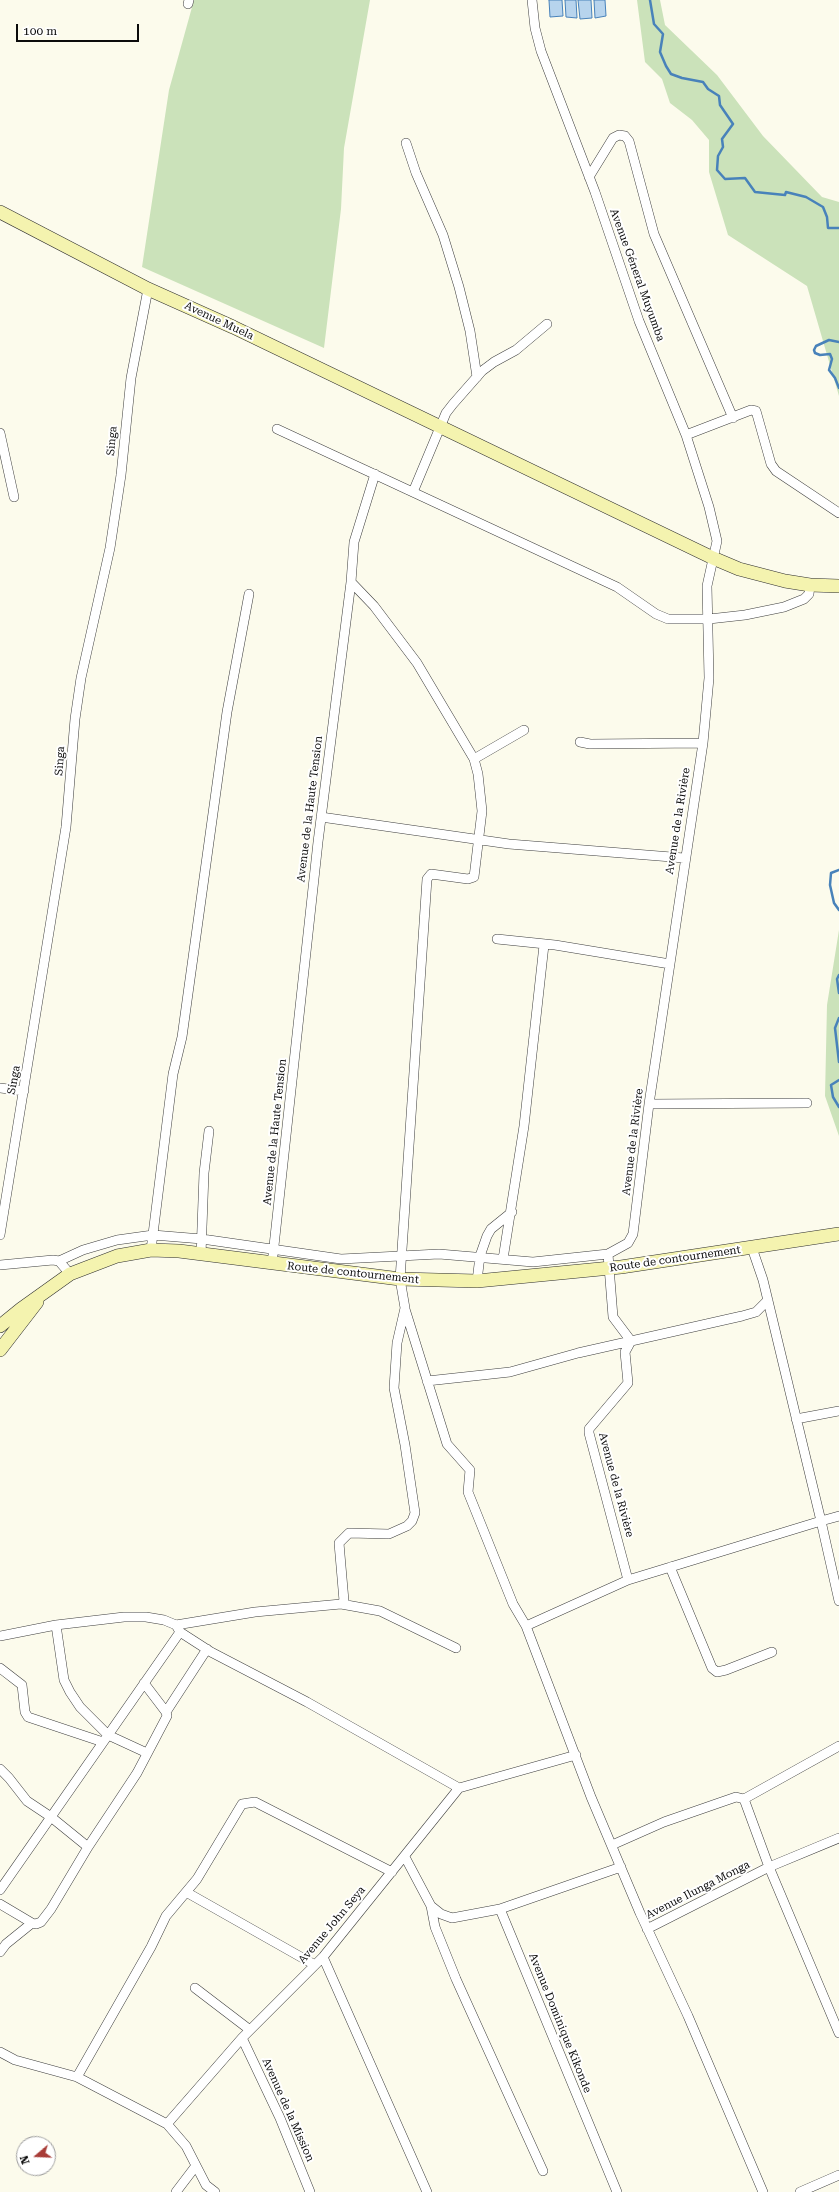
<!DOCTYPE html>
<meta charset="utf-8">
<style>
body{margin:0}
#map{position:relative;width:839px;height:2192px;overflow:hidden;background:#fcfbec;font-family:"Roboto Serif",serif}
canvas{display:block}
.north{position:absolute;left:16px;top:2136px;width:40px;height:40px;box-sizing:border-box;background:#fff;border:1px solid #9d9d9d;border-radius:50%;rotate:251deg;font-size:11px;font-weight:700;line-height:16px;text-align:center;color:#0b0b0b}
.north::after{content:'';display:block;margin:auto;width:14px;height:18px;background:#a83c37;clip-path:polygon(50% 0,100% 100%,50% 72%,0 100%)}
.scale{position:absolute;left:16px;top:24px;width:123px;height:18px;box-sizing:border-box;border:2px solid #0b0b0b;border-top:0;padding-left:5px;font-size:12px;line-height:14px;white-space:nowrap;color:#0b0b0b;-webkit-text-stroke:3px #fff;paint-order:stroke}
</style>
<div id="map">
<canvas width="839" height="2192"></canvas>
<div class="north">N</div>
<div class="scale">100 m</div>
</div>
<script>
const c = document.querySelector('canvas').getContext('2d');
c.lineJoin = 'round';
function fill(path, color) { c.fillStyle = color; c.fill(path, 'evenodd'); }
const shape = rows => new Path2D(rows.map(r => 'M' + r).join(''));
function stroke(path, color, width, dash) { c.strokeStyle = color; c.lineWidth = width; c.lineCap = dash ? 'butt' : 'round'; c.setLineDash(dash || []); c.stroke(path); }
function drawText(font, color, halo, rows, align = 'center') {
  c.font = font + ' "Roboto Serif",serif'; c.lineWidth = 4; c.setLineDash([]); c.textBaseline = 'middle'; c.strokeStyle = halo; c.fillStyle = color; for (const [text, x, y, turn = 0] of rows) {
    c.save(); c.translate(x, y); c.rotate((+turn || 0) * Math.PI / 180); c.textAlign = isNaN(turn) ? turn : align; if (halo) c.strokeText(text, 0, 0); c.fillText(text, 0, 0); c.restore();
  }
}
fill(shape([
 [194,0,370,0,344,148,341,209,324,348,142,267,169,90],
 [637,0,660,0,665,25,717,75,763,136,822,197,839,202,839,396,807,286,728,235,709,172,709,140,692,120,670,103,662,79,645,62],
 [839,930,839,1136,825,1096,827,1005]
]), '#cbe2ba');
const water = shape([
 [549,0,562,0,563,16,550,17,549,0],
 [565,0,576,0,577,18,566,17,565,0],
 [578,0,591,0,592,18,580,19,578,0],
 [594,0,605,0,606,16,595,18,594,0]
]);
fill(water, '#b7d4ed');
stroke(water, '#4882ba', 1);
stroke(shape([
 [650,0,654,24,663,34,660,52,666,66,671,74,682,78,703,82,708,89,719,96,720,105,733,124,722,139,723,147,718,156,717,170,725,179,745,178,755,192,785,195,786,192,806,197,823,207,827,217,828,228,839,228],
 [839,342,829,340,816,346,814,350,815,353,820,355,830,354,832,359,829,370,835,378,839,388],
 [839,870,831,873,830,885,834,903,839,910],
 [839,975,837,979,839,993],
 [839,1018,835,1028,839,1062],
 [839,1080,831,1085,833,1097,839,1107]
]), '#4882ba', 2.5);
const street = shape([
 [188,4,189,0],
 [406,143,416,173,443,235,459,287,470,331,477,377],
 [589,177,613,138,619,135,625,136,629,141,654,234,733,418],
 [277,429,617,587,656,614,668,619,709,619,745,615,784,607,804,599,809,594,810,585],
 [0,433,14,497],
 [686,435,751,410,756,411,771,464,776,471,839,513],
 [413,492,446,413,453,404,482,371,494,362,516,350,547,324],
 [580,742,590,744,703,743],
 [474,759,524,730],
 [321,817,509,844,684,858],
 [497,939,555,945,670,964],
 [0,1088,24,1091],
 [649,1104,807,1103],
 [0,1235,66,827,75,719,81,678,110,548,121,475,131,378,148,289],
 [151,1250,173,1074,182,1037,227,712,249,594],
 [201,1254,204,1173,209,1131],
 [503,1259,524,1126,544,945],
 [59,1261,83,1250,117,1240,153,1235,202,1239,341,1259,439,1254,533,1262,608,1254],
 [272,1264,318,842,351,582,354,542,375,474],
 [0,1265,53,1260,59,1261,70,1274],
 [477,1281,480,1256,487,1236,491,1229,512,1212],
 [405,1309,447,1444,470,1470,468,1492,513,1604,526,1626,591,1797,640,1913,688,2016,763,2192],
 [427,1381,510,1372,578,1353,742,1316,756,1312,768,1300],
 [796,1419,839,1411],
 [839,1516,821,1521,839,1601],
 [670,1567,712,1668,717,1672,726,1670,772,1652],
 [628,1580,821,1521,763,1280,752,1248],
 [341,1604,380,1611,456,1648],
 [56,1625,64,1680,70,1692,80,1707,108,1735,147,1753],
 [176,1625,180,1632,211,1652,307,1702,459,1788],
 [526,1626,628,1580,589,1433,589,1429,628,1383,625,1352,631,1341,613,1317,608,1254,628,1243,633,1234,649,1104,703,743,709,678,707,586,717,541,709,507,686,435,639,321,595,192,541,51,535,28,532,0],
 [0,1636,56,1625,124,1617,146,1617,164,1620,176,1625,255,1612,341,1604,344,1601,339,1543,349,1533,389,1534,407,1526,412,1521,415,1513,405,1445,394,1388,397,1343,405,1308,400,1279,427,879,431,874,468,879,474,877,482,811,478,774,474,759,417,663,374,606,351,582],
 [0,1668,22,1685,25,1712,28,1717,103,1742],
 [166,1712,207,1649],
 [0,1769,9,1778,27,1801,51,1817,88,1847],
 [459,1788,576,1755],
 [744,1799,839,1746],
 [612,1845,664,1822,736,1797,744,1799,769,1867,839,2033],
 [405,1857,431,1906,441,1914,452,1918,500,1909,617,2192],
 [0,1890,180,1632],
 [186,1892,315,1965],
 [0,1904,32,1923,36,1924,41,1922,51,1909,88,1847,137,1773,167,1716,166,1712,144,1683],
 [431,1906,435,1927,456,1979,543,2171],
 [500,1909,621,1867],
 [647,1929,769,1867,839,1838],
 [0,1952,6,1944,32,1923],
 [323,1957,427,2192],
 [195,1988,250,2030],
 [242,2038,280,2118,310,2192],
 [0,2052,15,2060,77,2077,167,2124,186,2146,206,2185,215,2192],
 [77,2077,151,1947,166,1916,197,1879,242,1804,255,1802,392,1872],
 [167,2124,242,2038,323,1957,459,1788],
 [176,2192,195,2167],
 [800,2192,839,2175]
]);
const secondary = shape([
 [0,212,148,289,233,327,713,558,739,569,785,581,810,585,839,586],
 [0,1326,21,1309,70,1274,117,1256,151,1250,179,1251,400,1279,477,1281,621,1267,839,1234],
 [0,1350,37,1302]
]);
stroke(street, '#3e3e3e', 10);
stroke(secondary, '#2d2d2d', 14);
stroke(street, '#fff', 9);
stroke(secondary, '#f4f3af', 13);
drawText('11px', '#0b0b0b', '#fff', [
 ["Avenue Géneral Muyumba",637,275,70],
 ["Avenue Muela",219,321,25],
 ["Singa",112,441,-85],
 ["Singa",60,761,-86],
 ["Avenue de la Haute Tension",310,809,-83],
 ["Avenue de la Rivière",678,821,-81],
 ["Singa",14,1080,-80],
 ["Avenue de la Haute Tension",275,1132,-84],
 ["Avenue de la Rivière",633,1142,-83],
 ["Route de contournement",675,1259,-8],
 ["Route de contournement",353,1273,6],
 ["Avenue de la Rivière",616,1485,75],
 ["Avenue Ilunga Monga",698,1890,-27],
 ["Avenue John Seya",332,1925,-50],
 ["Avenue Dominique Kikonde",560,2023,68],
 ["Avenue de la Mission",288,2110,66]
]);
</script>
